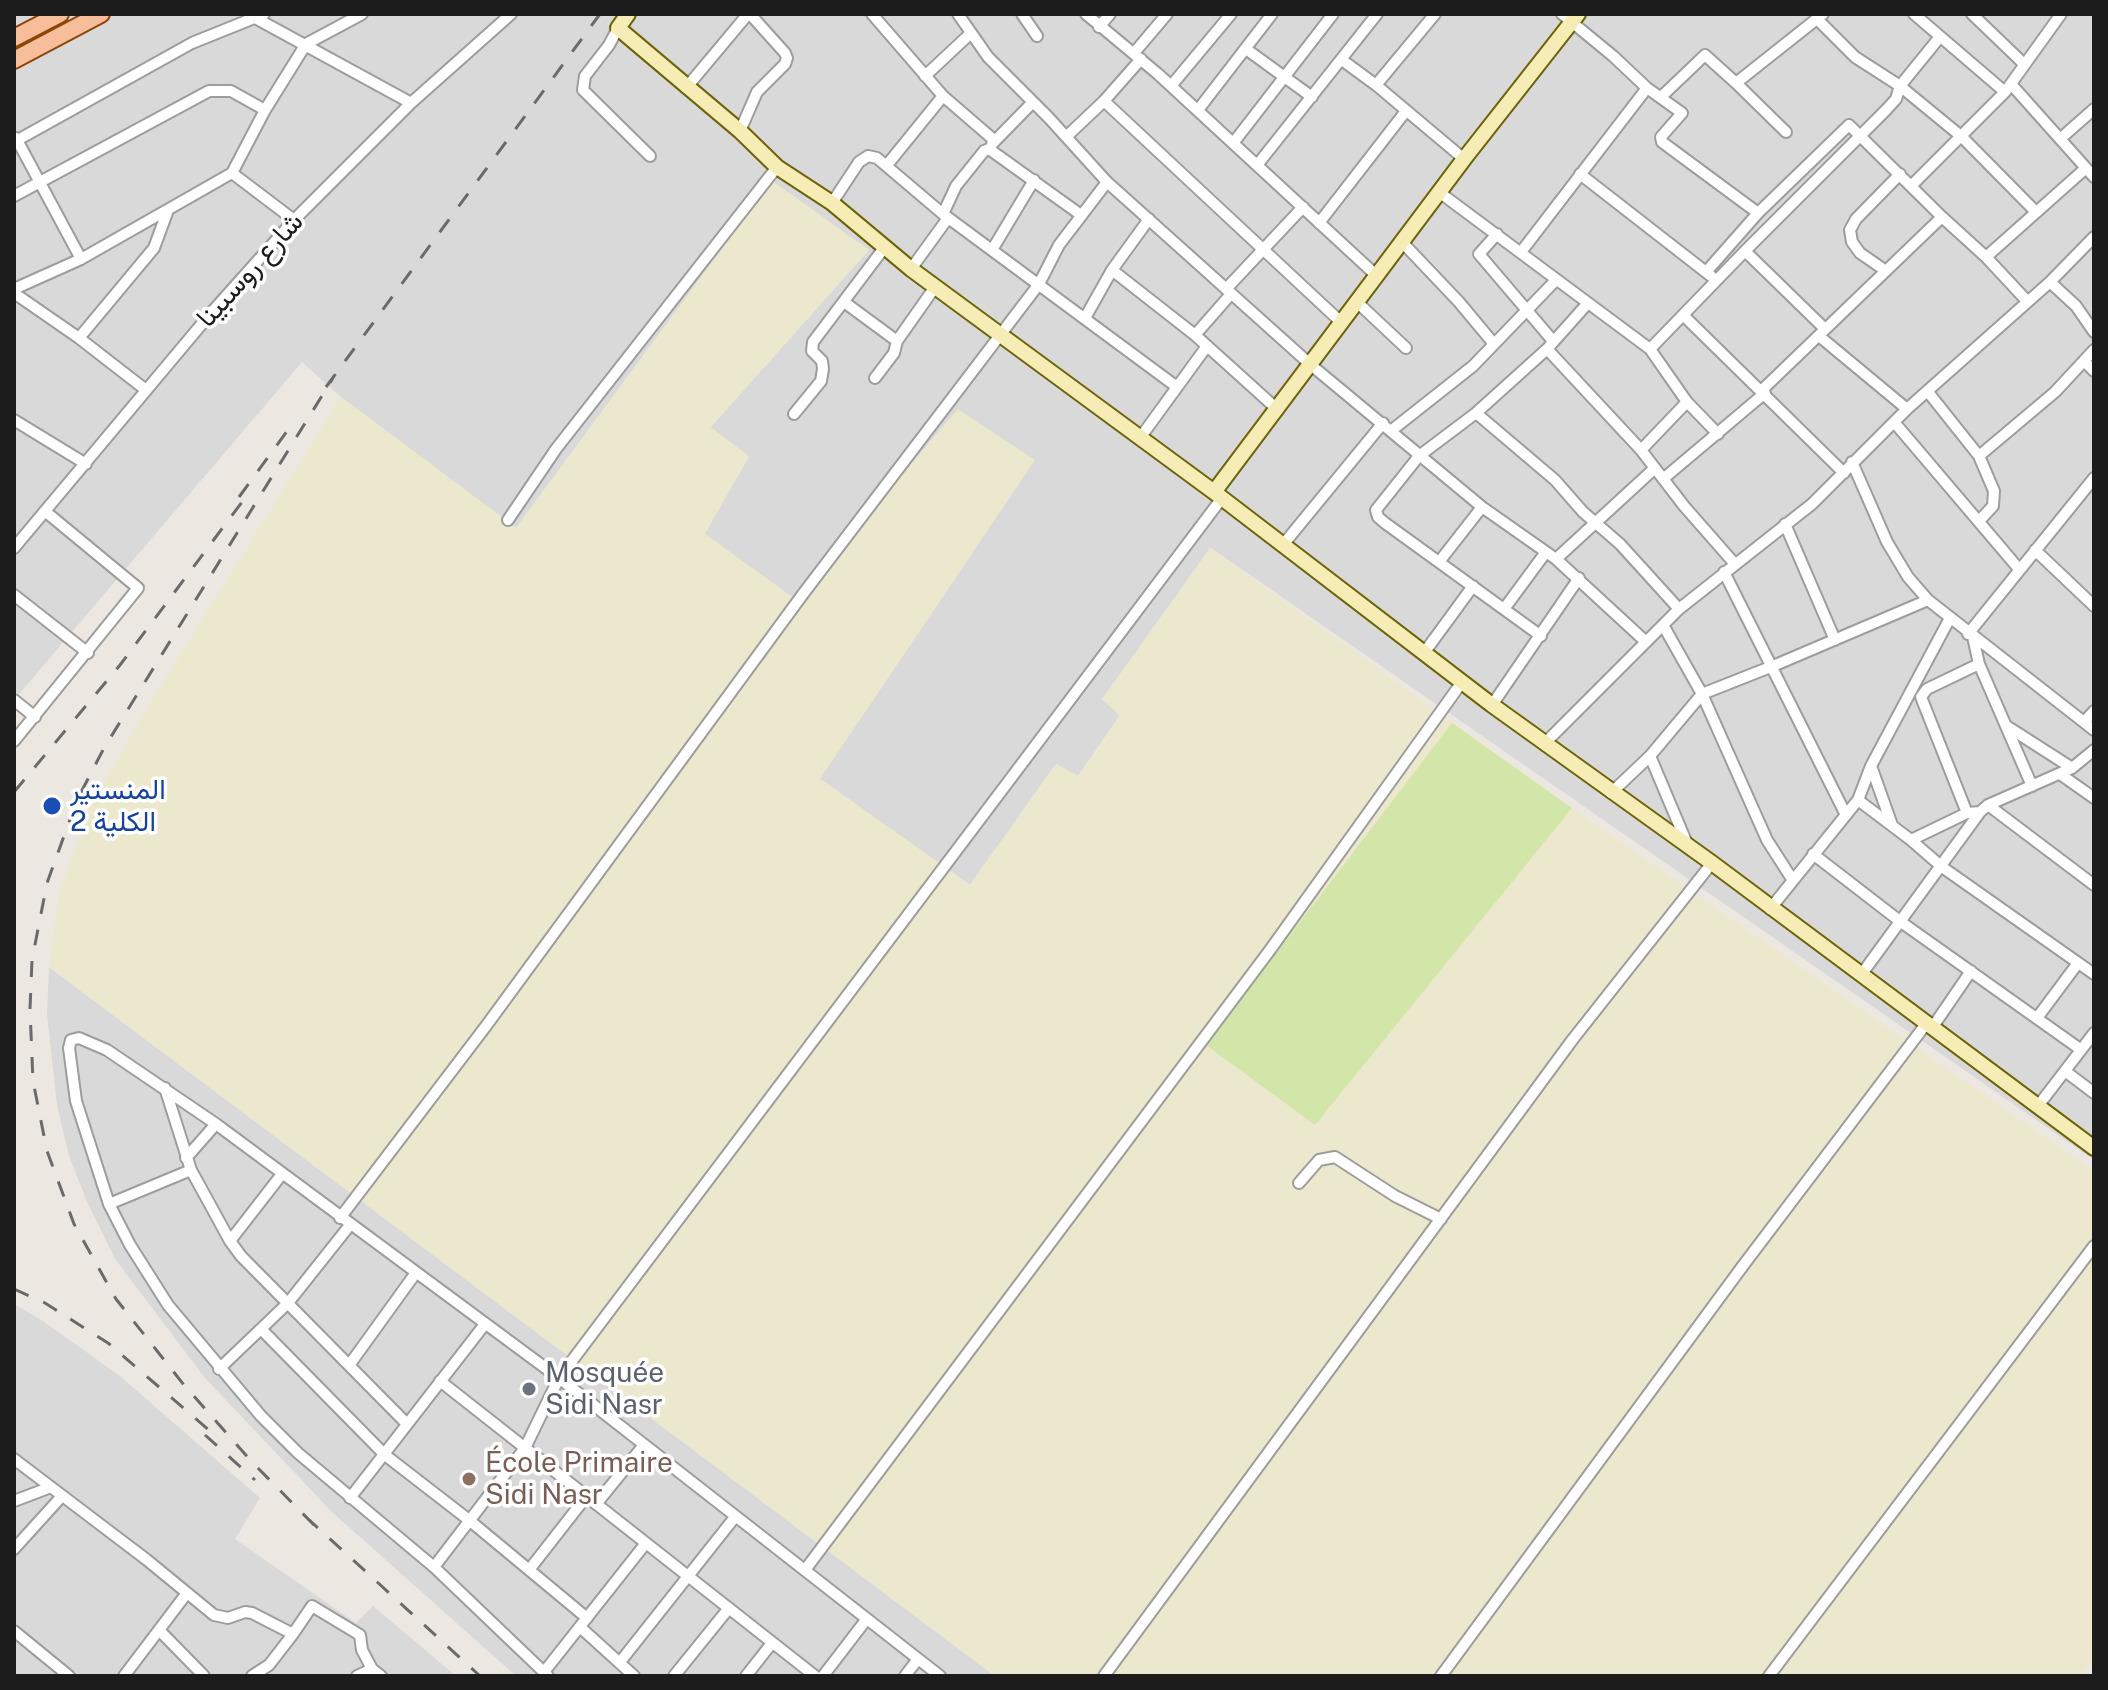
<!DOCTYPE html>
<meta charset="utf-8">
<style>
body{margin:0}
#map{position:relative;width:2108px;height:1690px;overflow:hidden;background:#ede7e2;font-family:"Public Sans",sans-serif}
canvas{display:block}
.frame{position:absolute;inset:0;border:16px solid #1c1c1c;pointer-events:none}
</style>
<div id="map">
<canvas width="2108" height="1690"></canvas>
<div class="frame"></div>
</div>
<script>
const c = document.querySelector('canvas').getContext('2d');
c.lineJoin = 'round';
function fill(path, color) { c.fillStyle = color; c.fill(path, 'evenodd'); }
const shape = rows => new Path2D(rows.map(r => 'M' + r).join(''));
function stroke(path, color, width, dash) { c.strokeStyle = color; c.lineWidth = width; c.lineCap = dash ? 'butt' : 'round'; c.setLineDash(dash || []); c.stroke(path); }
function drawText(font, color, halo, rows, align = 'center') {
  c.font = font + ' "Public Sans",Vazirmatn,sans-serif'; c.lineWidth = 7; c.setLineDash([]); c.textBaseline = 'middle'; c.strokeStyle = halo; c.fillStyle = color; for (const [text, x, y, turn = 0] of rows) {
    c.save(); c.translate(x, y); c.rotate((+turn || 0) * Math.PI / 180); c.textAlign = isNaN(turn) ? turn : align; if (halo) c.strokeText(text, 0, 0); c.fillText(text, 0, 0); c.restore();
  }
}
fill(shape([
 [14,14,2094,14,2094,1160,1211,548,1103,700,1120,715,1078,776,1055,765,970,885,819,778,1034,460,795,599,704,534,749,457,710,428,869,250,772,181,516,528,341,397,302,362,14,700],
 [49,967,995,1676,516,1676,332,1512,205,1378,115,1259,88,1204,69,1156,57,1105,47,1014],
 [14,1304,43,1321,120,1376,260,1498,235,1539,356,1623,373,1606,456,1676,14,1676]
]), '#dad9d9');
fill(shape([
 [772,181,869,250,710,427,749,456,705,534,795,599,958,409,1035,460,820,779,970,885,1056,764,1079,776,1120,716,1102,699,1210,548,1572,808,2094,1171,2094,1659,2080,1676,995,1676,49,967,59,894,89,808,157,692,341,397,516,528]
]), '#ece8cd');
fill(shape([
 [1452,723,1572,808,1315,1125,1206,1045]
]), '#d3e6a9');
const street = shape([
 [248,14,411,103],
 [872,14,943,96,994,140],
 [958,14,988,57,1049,118,1107,182,1311,365,1482,507,1556,559,1645,641],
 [1022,14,1037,36],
 [1086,14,1158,74,1377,276],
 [1562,14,1613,56,1647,88,1682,113,1661,137,1662,142,1758,213],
 [1914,14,2005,92],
 [1972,14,2024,64],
 [1817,19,1855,57,1900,86,1962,137,2035,211],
 [1099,27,1110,14],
 [618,28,609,45,585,76,583,90,650,156],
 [1246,49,1312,97],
 [1134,53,1167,14],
 [1342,60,1376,85,1464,159],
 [925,76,971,33],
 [1736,83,1786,132],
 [2011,84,2094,177],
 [1376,85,1435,14],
 [1171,86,1231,14],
 [686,88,748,14],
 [1661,97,1705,55,1736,83,1823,14],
 [1104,101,1342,323],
 [1198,110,1272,14],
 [740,131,757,92,785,64,787,58,785,53,750,14],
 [1067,136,1104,101,1141,59],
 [16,138,81,259],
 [2060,139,2094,109],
 [14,142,192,43,264,14],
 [1234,142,1333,14],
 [992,144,1033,102],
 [1258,164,1377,14],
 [887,165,943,96],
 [232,173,265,110,306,44,362,14],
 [232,173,294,220],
 [1580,174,1711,276],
 [1911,186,2005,92,2061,14],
 [1439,192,1650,349,1687,402,1718,434],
 [14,196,209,91,231,91,265,110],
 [832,203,859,162,868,156,877,158,943,214,1177,387],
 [943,214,956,186,984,151,989,149,1081,215],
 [1319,223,1406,111],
 [1497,234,1479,254,1553,341],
 [1402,242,1459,302,1494,344],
 [992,250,1034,180],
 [1745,251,1825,329],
 [1521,252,1647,88],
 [1986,257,2086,168],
 [911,269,948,218],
 [1112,270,1195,335,1278,410],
 [1886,271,1860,253,1852,242,1850,230,1856,219,1900,174],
 [1706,272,1758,213,1849,125,1942,217,1986,257,2027,301],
 [2050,282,2076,306,2094,332],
 [14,289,81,259,232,173],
 [1226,289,1303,207],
 [14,293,79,338,146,390],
 [844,302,897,341],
 [1357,302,1406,348],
 [1684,316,1844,473],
 [1085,318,1112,270,1149,219],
 [1195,335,1231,294],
 [1819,336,1907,409],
 [79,338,154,248,168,210],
 [1547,349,1641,450,1684,506,1734,563],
 [1650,349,1745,251,1886,110,1896,99,1900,86,1939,38],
 [2085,362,2094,371],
 [875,378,894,353,897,341,935,287],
 [1762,390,1942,217],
 [1928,392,1979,456,1994,491,1993,506,1979,521],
 [1476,413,1555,480,1583,512,1620,544,1679,609],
 [794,414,821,381,823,369,822,361,812,351,813,342,884,248],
 [14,420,86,464],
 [1894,422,2019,569],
 [1392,430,1473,366,1556,280],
 [1140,438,1207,346],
 [1641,450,1687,402],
 [1979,456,2055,392,2094,350],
 [1852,462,1887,542,1908,577,1928,600,2094,730],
 [1663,479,1765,393],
 [508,520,556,449,777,167],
 [1785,524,1835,640],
 [1282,546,1383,423],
 [14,548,211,313,294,220,411,103,511,14],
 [2035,550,2094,606],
 [1556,559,1655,468],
 [1439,562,1482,507],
 [1724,572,1846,815],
 [14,595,88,653],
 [1504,609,1546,552],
 [1663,625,1702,694,1767,840,1792,879],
 [1968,634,2094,478],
 [1541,636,1385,523,1378,517,1376,510,1419,456,1476,413,1547,349,1588,303],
 [1973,637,1979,664,2032,786],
 [1424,653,1473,586],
 [14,700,35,717],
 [1492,705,1579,578],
 [2084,722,2094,711],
 [2008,727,2072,768],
 [14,741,138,588,46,512],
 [1544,744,1679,609,1812,504,1907,409,2050,282,2094,237],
 [1650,756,1688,846],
 [1871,766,1892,825],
 [2060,774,2094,798],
 [1611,793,1650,756,1702,694,1773,666,1928,600],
 [1858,800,1911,840,1942,867,2094,974],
 [1988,805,2094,885],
 [1967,813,1921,697,1927,689,1979,664],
 [1911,840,1967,813,1980,812,1988,805,2072,768,2094,750],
 [1813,854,1901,922,2080,1049],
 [1770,909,1858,800,1871,766,1950,618],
 [1861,975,1980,812],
 [2037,1018,2078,963],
 [1932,1028,1971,971],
 [2065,1071,2094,1093],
 [165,1088,191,1170,230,1241,241,1256,407,1424],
 [2038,1106,2094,1033],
 [186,1158,216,1124],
 [1299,1183,1319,1160,1335,1157,1395,1196,1441,1219],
 [109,1204,191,1170],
 [340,1218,486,1026,803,594,1039,284,1059,245,1107,182],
 [230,1241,282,1174],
 [262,1330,385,1455,469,1520,587,1618],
 [350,1364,415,1274],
 [219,1369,288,1303,350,1225],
 [440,1381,815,1676],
 [14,1459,147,1560,214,1615,228,1618,245,1612,252,1613,293,1634,312,1606,360,1635,362,1650,372,1669,381,1676],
 [350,1498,485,1324],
 [14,1501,51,1487],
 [596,1504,644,1445],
 [14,1549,62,1496],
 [434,1567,525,1448,559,1378,1222,498],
 [529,1570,586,1497],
 [805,1570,1270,950,1462,682],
 [580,1627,634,1676],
 [159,1630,204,1676],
 [14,1631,69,1676],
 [620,1662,735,1517],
 [544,1672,646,1543],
 [124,1676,187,1593],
 [252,1676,269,1665,293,1634],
 [357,1676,372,1669],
 [548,1676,434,1567,298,1453,261,1416,168,1305,130,1245,109,1204,76,1101,69,1048,71,1040,79,1038,107,1050,216,1124,559,1378,940,1676],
 [674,1676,729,1608],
 [746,1676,772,1643],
 [823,1676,866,1620],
 [905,1676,918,1659],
 [1104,1676,1573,1039,1712,863],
 [1441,1676,1742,1267,1926,1024],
 [1769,1676,2094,1246]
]);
const secondary = shape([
 [628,14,618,28,740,131,777,167,832,203,911,269,1214,492,1492,705,1712,863,2094,1148],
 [1214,492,1464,159,1578,14]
]);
const primary = shape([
 [14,38,60,14],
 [14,60,101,14]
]);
stroke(street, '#9d9d9d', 14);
stroke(secondary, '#6d6409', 18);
stroke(primary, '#8e4606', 20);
stroke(street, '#fff', 10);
stroke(secondary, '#f6edb6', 14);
stroke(primary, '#f8be9c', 16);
stroke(shape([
 [326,387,600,14],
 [239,497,293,423],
 [14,792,120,665,251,490],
 [14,1289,45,1303,108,1343,217,1437],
 [205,1435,255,1480],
 [306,1517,480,1676],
 [314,1525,251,1461,184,1385,116,1299,74,1224,47,1151,33,1081,30,1009,32,960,47,883,77,800,104,748,333,378]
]), '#6a6a6a', 3, [16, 16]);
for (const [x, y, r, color] of [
 [52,806,10,"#1a4fb4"],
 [529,1389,8,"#6b7280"],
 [469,1479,8,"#8d6e63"]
]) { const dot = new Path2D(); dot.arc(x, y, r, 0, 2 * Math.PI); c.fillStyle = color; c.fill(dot); stroke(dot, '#fff', 3); }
drawText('28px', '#1c1c1c', '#fff', [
 ["شارع روسبينا",250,270,-48]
]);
drawText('28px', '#164399', '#fff', [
 ["المنستير",70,790],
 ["الكلية 2",70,822]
], 'left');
drawText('28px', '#5b616d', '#fff', [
 ["Mosquée",545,1373],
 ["Sidi Nasr",545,1405]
], 'left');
drawText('28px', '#785e54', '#fff', [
 ["École Primaire",485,1463],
 ["Sidi Nasr",485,1495]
], 'left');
</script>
